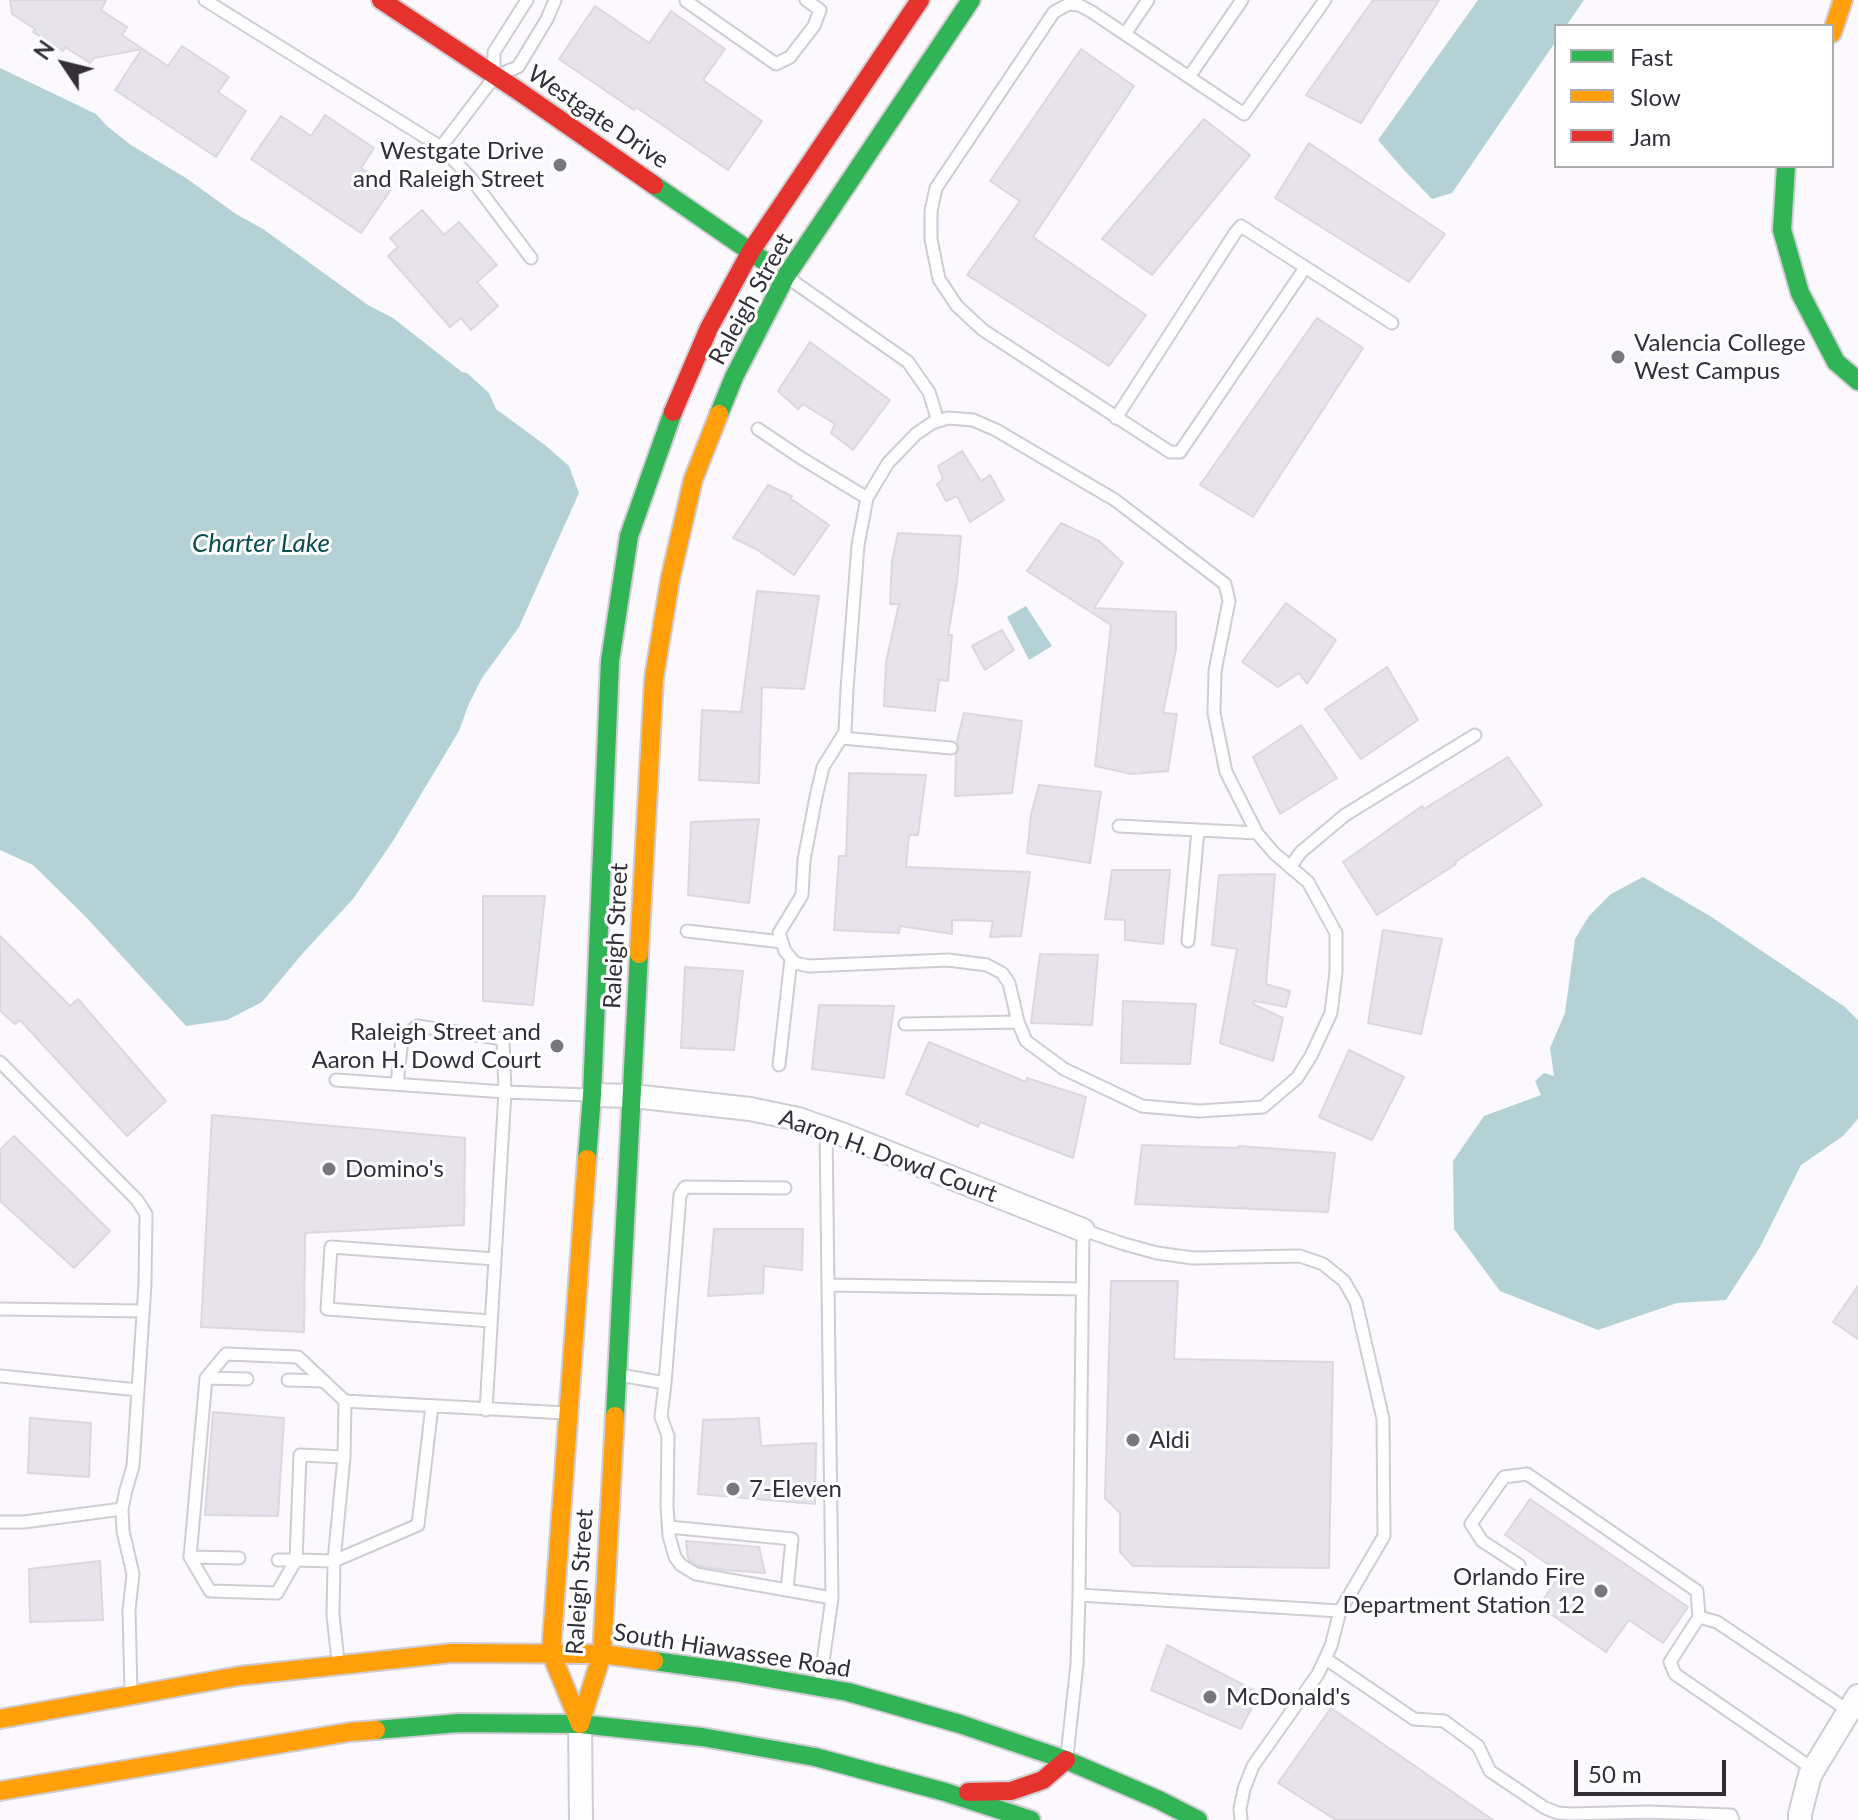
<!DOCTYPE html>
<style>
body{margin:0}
#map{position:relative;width:1858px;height:1820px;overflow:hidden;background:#fbf9fd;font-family:Lato,sans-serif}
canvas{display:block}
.legend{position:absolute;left:1554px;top:24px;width:280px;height:144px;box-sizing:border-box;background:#fff;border:2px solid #adacb0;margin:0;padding:10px 14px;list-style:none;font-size:24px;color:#332f39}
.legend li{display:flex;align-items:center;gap:16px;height:40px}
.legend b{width:40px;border:2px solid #adacb0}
.north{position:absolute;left:24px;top:24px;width:80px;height:80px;-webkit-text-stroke:6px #fff;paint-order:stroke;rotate:305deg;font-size:22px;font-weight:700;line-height:32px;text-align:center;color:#332f39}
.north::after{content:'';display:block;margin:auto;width:28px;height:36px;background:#332f39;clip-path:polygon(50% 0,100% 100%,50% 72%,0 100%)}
.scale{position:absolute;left:1574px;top:1760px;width:152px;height:36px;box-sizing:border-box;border:4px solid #332f39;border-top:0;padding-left:10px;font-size:24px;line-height:28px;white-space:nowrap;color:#332f39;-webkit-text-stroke:6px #fff;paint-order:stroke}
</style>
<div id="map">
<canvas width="1858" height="1820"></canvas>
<ul class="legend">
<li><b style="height:10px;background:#30b455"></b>Fast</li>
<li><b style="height:10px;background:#ff9f0a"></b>Slow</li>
<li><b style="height:10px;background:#e5322d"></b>Jam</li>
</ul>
<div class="north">N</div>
<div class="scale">50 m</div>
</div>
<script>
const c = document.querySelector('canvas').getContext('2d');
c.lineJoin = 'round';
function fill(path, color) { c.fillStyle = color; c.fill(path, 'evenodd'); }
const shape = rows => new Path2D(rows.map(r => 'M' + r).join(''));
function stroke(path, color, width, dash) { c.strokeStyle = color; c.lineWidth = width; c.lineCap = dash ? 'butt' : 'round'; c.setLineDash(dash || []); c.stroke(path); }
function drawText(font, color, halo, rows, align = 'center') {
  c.font = font + ' Lato,sans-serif'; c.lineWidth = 6; c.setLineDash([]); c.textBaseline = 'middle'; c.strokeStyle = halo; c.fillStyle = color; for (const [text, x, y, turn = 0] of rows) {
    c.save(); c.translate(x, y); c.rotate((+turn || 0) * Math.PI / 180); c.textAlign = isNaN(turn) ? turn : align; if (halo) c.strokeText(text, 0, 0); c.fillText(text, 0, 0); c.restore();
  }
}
fill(shape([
 [1478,0,1584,0,1566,26,1556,26,1556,41,1452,193,1432,199,1403,169,1378,140],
 [0,68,96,114,107,126,131,145,186,178,236,214,263,229,368,305,393,318,462,372,467,373,489,393,496,409,545,445,569,466,579,493,519,627,482,678,468,706,459,731,393,841,353,899,303,953,262,1002,227,1020,186,1026,86,917,33,865,0,850],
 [1026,606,1052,646,1029,660,1007,617],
 [1643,877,1710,916,1845,1007,1858,1020,1858,1119,1843,1136,1801,1165,1760,1247,1726,1300,1677,1303,1598,1330,1500,1291,1454,1229,1453,1161,1484,1116,1541,1095,1535,1081,1544,1073,1554,1076,1550,1048,1565,1013,1575,939,1589,916,1611,894]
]), '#b4d2d6');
const building = shape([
 [10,0,106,0,101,10,127,27,122,35,168,66,182,46,229,77,218,92,246,111,216,157,115,90,142,49,94,58,90,63,65,47,63,51,33,32,35,29,12,14,10,0],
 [1373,0,1439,0,1361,123,1306,95,1373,0],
 [595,6,649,43,671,11,725,49,703,80,762,121,728,170,636,107,634,110,559,59,595,6],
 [1081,49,1134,86,1033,237,1146,315,1109,366,967,275,1020,201,990,181,1081,49],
 [325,115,374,148,361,168,392,188,361,233,251,159,281,116,311,136,325,115],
 [1204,119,1250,155,1152,275,1102,239,1204,119],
 [1309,143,1445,234,1409,282,1275,198,1309,143],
 [422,210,444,235,459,222,497,265,477,282,498,306,471,330,461,318,450,327,388,256,398,247,390,238,422,210],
 [1317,318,1363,348,1253,517,1200,485,1317,318],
 [810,342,890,400,853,450,831,433,835,424,803,404,798,409,778,391,810,342],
 [962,451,981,481,990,475,1004,500,970,522,957,496,946,501,937,484,943,479,938,466,962,451],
 [768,485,792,496,790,498,829,525,794,575,756,549,733,538,768,485],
 [1061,523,1099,541,1123,563,1094,608,1176,612,1176,649,1163,713,1177,714,1168,771,1132,774,1095,766,1111,625,1027,571,1061,523],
 [898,533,961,536,957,582,948,635,952,635,948,681,939,680,935,711,884,706,886,662,899,604,890,604,892,561,898,533],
 [757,591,819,596,804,689,762,687,759,783,699,780,702,710,741,712,757,591],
 [1286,603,1336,640,1307,684,1299,673,1278,687,1242,662,1286,603],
 [1002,630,1014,650,985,670,972,646,1002,630],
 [1387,667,1418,720,1361,759,1325,709,1387,667],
 [964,713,1022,721,1012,793,955,796,956,754,959,748,957,741,964,713],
 [1301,725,1337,778,1280,814,1253,757,1301,725],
 [1508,757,1542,805,1455,862,1456,864,1377,915,1343,862,1422,806,1424,809,1508,757],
 [849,773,926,775,918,835,909,835,906,867,1030,872,1021,936,990,937,993,921,952,920,952,934,900,926,899,933,834,930,839,856,846,856,849,773],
 [1039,785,1101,792,1090,863,1027,853,1031,814,1039,785],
 [759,819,749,903,688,895,691,822,759,819],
 [1112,870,1170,870,1163,944,1125,940,1125,920,1105,919,1112,870],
 [1275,874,1266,984,1290,991,1286,1007,1254,1001,1253,1004,1283,1018,1273,1061,1220,1043,1237,949,1212,945,1219,875,1275,874],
 [483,896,545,896,533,1005,483,1001,483,896],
 [1383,930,1442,939,1421,1034,1368,1023,1383,930],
 [0,936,70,1006,78,999,166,1101,127,1136,20,1020,15,1024,0,1011,0,936],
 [1040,954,1098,955,1092,1025,1031,1023,1040,954],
 [685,967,743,971,734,1050,681,1048,685,967],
 [1123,1001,1196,1004,1190,1064,1121,1063,1123,1001],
 [819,1005,894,1006,884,1078,812,1069,819,1005],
 [929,1042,1026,1082,1027,1078,1086,1097,1073,1158,980,1122,978,1127,906,1094,929,1042],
 [1349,1050,1404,1077,1372,1140,1319,1117,1349,1050],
 [212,1115,465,1138,464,1225,305,1233,304,1332,201,1327,212,1115],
 [14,1136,110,1231,74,1268,0,1201,0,1150,14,1136],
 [1142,1145,1238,1148,1238,1146,1335,1153,1328,1212,1135,1204,1142,1145],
 [714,1229,803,1229,802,1270,764,1266,763,1293,708,1296,714,1229],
 [1111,1281,1178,1281,1174,1359,1333,1362,1329,1568,1133,1566,1120,1552,1120,1513,1105,1498,1111,1281],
 [1858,1286,1858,1339,1833,1322,1858,1286],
 [213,1412,284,1418,278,1516,205,1515,213,1412],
 [30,1418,91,1423,89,1477,28,1473,30,1418],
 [759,1418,761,1446,816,1443,815,1504,698,1494,703,1420,759,1418],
 [1530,1499,1688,1607,1663,1643,1629,1620,1606,1652,1539,1606,1561,1573,1505,1535,1530,1499],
 [686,1541,759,1547,765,1573,725,1570,699,1566,688,1559,686,1541],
 [100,1561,103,1620,30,1622,29,1569,100,1561],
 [1167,1645,1259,1693,1241,1729,1151,1690,1167,1645],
 [1331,1708,1493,1820,1336,1820,1278,1783,1331,1708]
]);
fill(building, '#e7e3ed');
stroke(building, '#dbd7df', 2);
const lane = shape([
 [205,0,441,147,470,177,531,258],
 [686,1,776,64,790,57,814,26,820,10,806,0],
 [1125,34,1148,0],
 [494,68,494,52,527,0],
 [1189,77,1242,0],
 [441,147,495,76,518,67,547,19,555,0],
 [1305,268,1180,452,1170,452,983,330,957,306,939,279,931,239,931,211,936,188,1054,12,1069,4,1079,5,1092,12,1244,114,1325,0],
 [787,277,908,362,929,392,938,421],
 [948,418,973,420,996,430,1115,500,1225,584,1229,601,1215,671,1214,713,1226,772,1257,833,1274,853,1308,882,1336,933,1336,972,1331,1013,1311,1056,1297,1078,1263,1107,1199,1111,1142,1106,1064,1069,1026,1041,1018,1022,1009,983,1002,973,987,965,948,960,809,966,795,963,785,951,779,933,802,895,804,860,816,797,823,767,845,732,847,689,858,545,867,498,888,463,916,434,932,423,948,418],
 [1116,418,1235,233,1241,226,1392,323],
 [758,429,801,458,867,498],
 [842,738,951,748],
 [1119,826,1257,833],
 [1290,867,1301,852,1345,815,1475,735],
 [687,931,782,942],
 [1188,941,1198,830],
 [905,1024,1018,1022],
 [0,1062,137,1200,146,1214,145,1284,133,1466,126,1490,122,1509,123,1531,133,1574,129,1610,131,1692],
 [779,1065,791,959],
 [336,1080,505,1092,503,1039,417,1026,402,1039,397,1084],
 [828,1285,1082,1289],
 [0,1309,143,1311],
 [491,1321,327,1309,331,1247,495,1259],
 [620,1375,665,1383,661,1417,668,1436,667,1506,669,1536,675,1557,681,1565,696,1574,832,1598],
 [0,1376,138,1390],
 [206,1378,247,1379],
 [288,1380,324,1381],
 [665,1383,680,1195,685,1187,785,1188],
 [345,1401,298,1357,226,1354,206,1378,190,1557,210,1591,277,1593,296,1560,334,1561,418,1525,432,1406],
 [486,1410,505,1092,589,1095],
 [0,1522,24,1522,122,1509],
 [669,1527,792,1539,787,1590],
 [190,1557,239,1558],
 [278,1560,296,1560,300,1455,344,1457],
 [1519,1565,1482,1541,1471,1524,1504,1477,1527,1474,1697,1591,1699,1617],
 [1079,1595,1083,1230,1124,1244,1157,1253,1193,1258,1300,1256,1323,1264,1344,1281,1356,1302,1383,1419,1384,1536,1340,1611,1331,1646,1318,1674,1253,1766,1244,1789,1240,1809,1241,1820],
 [1326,1659,1414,1719,1444,1721,1478,1746,1490,1771,1545,1808,1558,1813,1571,1814,1648,1812,1731,1815,1733,1820],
 [338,1661,333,1615,334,1561,344,1457,345,1401,566,1413],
 [820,1683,832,1598,826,1129],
 [1067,1756,1077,1664,1079,1595,1340,1611],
 [1813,1769,1675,1674,1670,1662,1699,1617,1717,1622,1849,1711]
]);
const street = shape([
 [592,1095,633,1096,750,1109,798,1119,844,1135,1083,1230],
 [580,1724,581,1820],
 [1800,1820,1800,1814,1810,1775,1858,1696]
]);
const fast = shape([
 [1786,166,1782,230,1800,293,1836,362,1858,381],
 [654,185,767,263],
 [719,414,734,377,786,276,971,0],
 [587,1159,592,1095,610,661,629,536,673,412],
 [615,1416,639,954],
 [654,1661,734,1672,848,1692,960,1724,1066,1760,1159,1800,1198,1820],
 [376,1730,459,1723,580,1724,702,1737,815,1757,945,1792,1031,1820]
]);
const slow = shape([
 [1832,33,1843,0],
 [639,954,654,678,670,580,693,480,719,414],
 [0,1719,239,1676,452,1653,602,1654,654,1661],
 [580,1724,551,1653,587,1159],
 [580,1724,602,1654,615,1416],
 [0,1791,350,1732,376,1730]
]);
const jam = shape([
 [381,0,520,92,654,185],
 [673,412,709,328,751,251,920,0],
 [968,1792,1011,1791,1043,1780,1066,1760]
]);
stroke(lane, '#d0ccd3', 15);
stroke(street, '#d0ccd3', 26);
stroke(fast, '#d0ccd3', 22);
stroke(slow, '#d0ccd3', 22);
stroke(jam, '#d0ccd3', 22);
stroke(lane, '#fefeff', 11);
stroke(street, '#fefeff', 22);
stroke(fast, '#30b455', 18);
stroke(slow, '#ff9f0a', 18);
stroke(jam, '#e5322d', 18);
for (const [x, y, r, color] of [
 [560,165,8,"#79767e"],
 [1618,357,8,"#79767e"],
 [557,1046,8,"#79767e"],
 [329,1169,8,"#79767e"],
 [1133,1440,8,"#79767e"],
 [733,1489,8,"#79767e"],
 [1601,1591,8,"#79767e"],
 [1210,1697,8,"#79767e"]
]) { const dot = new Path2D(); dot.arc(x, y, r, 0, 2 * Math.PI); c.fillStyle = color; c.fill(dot); stroke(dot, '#fff', 3); }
drawText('24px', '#332f39', '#fff', [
 ["Westgate Drive",598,117,34],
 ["Raleigh Street",751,299,-61],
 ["Raleigh Street",616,936,-87],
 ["Aaron H. Dowd Court",888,1156,20],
 ["Raleigh Street",580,1582,-86],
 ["South Hiawassee Road",732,1651,9]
]);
drawText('24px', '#332f39', '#fff', [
 ["Westgate Drive",544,151,"right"],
 ["and Raleigh Street",544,179,"right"],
 ["Valencia College",1634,343],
 ["West Campus",1634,371],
 ["Raleigh Street and",541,1032,"right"],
 ["Aaron H. Dowd Court",541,1060,"right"],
 ["Domino's",345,1169],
 ["Aldi",1149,1440],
 ["7-Eleven",749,1489],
 ["Orlando Fire",1585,1577,"right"],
 ["Department Station 12",1585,1605,"right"],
 ["McDonald's",1226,1697]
], 'left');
drawText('italic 26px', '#094e51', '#fff', [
 ["Charter Lake",261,544]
]);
</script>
